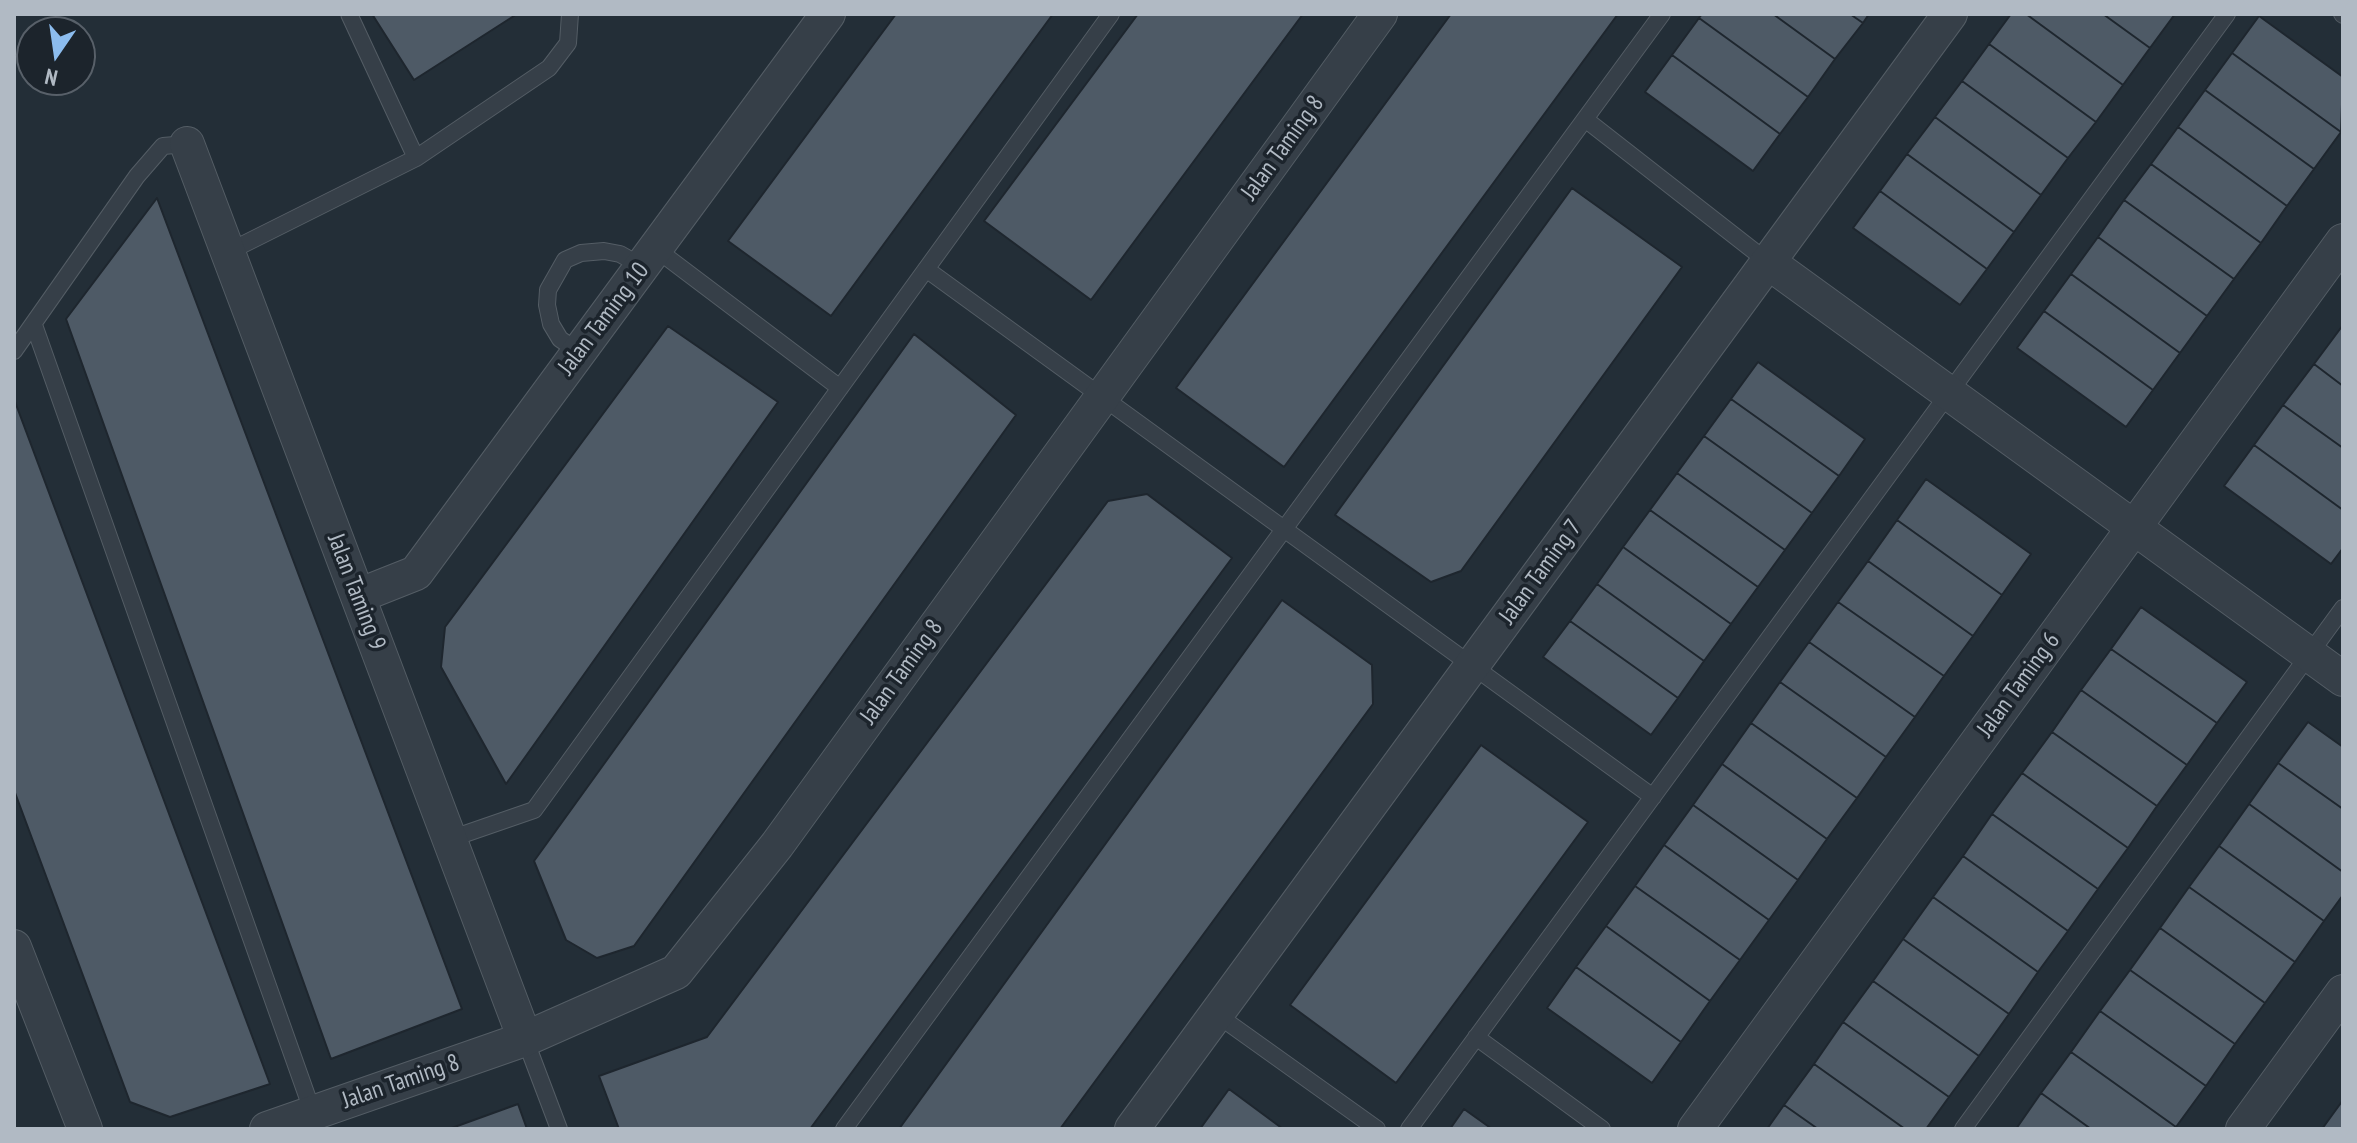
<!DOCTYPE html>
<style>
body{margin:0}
#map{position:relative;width:2357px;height:1143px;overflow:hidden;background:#232e37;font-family:"PT Sans Narrow",sans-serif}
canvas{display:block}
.frame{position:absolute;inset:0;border:16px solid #b1bac4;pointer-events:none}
.north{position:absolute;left:16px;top:16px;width:80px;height:80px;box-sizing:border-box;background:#1c242c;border:2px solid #586069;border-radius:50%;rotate:193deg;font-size:22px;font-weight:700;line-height:32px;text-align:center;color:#b1bac4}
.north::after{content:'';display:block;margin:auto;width:28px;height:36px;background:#8cbcee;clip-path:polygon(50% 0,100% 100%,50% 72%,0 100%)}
</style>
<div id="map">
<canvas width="2357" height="1143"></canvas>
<div class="frame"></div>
<div class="north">N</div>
</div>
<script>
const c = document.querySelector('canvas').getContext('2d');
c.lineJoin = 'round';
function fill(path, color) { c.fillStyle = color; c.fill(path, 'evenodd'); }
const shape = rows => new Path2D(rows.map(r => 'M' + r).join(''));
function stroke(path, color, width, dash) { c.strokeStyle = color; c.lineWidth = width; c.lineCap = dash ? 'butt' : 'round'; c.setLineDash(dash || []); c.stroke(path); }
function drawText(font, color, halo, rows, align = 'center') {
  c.font = font + ' "PT Sans Narrow",sans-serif'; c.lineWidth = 7; c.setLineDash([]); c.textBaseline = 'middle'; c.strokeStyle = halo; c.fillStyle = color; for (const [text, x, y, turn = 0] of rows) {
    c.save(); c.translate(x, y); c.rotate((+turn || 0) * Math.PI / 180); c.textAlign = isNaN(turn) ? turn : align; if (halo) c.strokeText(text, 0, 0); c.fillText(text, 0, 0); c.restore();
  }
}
const building = shape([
 [372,14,517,14,414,80,372,14],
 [896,14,1053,14,831,316,728,241,896,14],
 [1138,14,1303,14,1091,300,984,221,1138,14],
 [1451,14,1618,14,1284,467,1176,388,1451,14],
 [1702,14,1773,14,1835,59,1808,97,1699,18,1702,14],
 [1773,14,1850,14,1863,23,1835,59,1773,14],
 [1850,14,1869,14,1863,23,1850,14],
 [2011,14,2026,14,2123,85,2096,122,1989,44,2011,14],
 [2026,14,2103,14,2150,48,2123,85,2026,14],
 [2103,14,2175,14,2150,48,2103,14],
 [2259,16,2343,77,2341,132,2232,53,2259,16],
 [1699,18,1808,97,1780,134,1672,55,1699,18],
 [1989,44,2096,122,2068,158,1962,81,1989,44],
 [2232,53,2341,132,2314,169,2205,90,2232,53],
 [1672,55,1780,134,1753,171,1645,92,1672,55],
 [1962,81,2068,158,2041,195,1935,117,1962,81],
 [2205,90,2314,169,2287,206,2178,127,2205,90],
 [1935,117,2041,195,2014,232,1907,154,1935,117],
 [2178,127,2287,206,2261,243,2151,164,2178,127],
 [1907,154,2014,232,1987,269,1880,191,1907,154],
 [2151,164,2261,243,2234,279,2124,200,2151,164],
 [1572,188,1682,267,1461,571,1431,582,1335,515,1572,188],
 [1880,191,1987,269,1960,305,1853,228,1880,191],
 [157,198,462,1009,331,1059,66,319,157,198],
 [2124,200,2234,279,2207,316,2098,237,2124,200],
 [2098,237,2207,316,2180,353,2071,274,2098,237],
 [2071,274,2180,353,2153,390,2044,311,2071,274],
 [2044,311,2153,390,2126,427,2017,348,2044,311],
 [2343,325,2343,386,2314,364,2343,325],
 [668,326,778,402,506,784,441,667,445,627,668,326],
 [914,334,1016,415,634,946,597,958,566,940,534,861,914,334],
 [1758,362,1865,439,1839,476,1731,399,1758,362],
 [2314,364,2343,386,2343,448,2283,405,2314,364],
 [14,399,270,1084,170,1117,130,1102,14,790,14,399],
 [1731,399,1839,476,1812,513,1704,436,1731,399],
 [2283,405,2343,448,2343,510,2254,445,2283,405],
 [1704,436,1812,513,1785,550,1677,473,1704,436],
 [2254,445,2343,510,2343,548,2331,564,2224,486,2254,445],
 [1677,473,1785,550,1758,587,1650,510,1677,473],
 [1926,479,2031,554,2002,595,1897,520,1926,479],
 [1147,494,1232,558,810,1129,619,1129,599,1076,707,1037,1108,501,1147,494],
 [1650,510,1758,587,1731,624,1623,547,1650,510],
 [1897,520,2002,595,1973,636,1868,561,1897,520],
 [1623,547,1731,624,1704,661,1597,584,1623,547],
 [1868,561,1973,636,1944,676,1838,602,1868,561],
 [1597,584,1704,661,1678,698,1570,621,1597,584],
 [1282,600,1372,665,1373,704,1060,1129,899,1129,1282,600],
 [1838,602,1944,676,1915,717,1809,642,1838,602],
 [2141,607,2247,682,2217,723,2111,649,2141,607],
 [1570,621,1678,698,1651,735,1543,657,1570,621],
 [1809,642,1915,717,1886,757,1780,682,1809,642],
 [2111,649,2217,723,2187,765,2081,690,2111,649],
 [1780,682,1886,757,1857,798,1751,723,1780,682],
 [2081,690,2187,765,2157,806,2052,732,2081,690],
 [2308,722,2343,747,2343,809,2278,763,2308,722],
 [1751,723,1857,798,1827,839,1722,764,1751,723],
 [2052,732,2157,806,2128,848,2022,773,2052,732],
 [1481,745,1588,822,1396,1083,1290,1005,1481,745],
 [2278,763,2343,809,2343,872,2249,804,2278,763],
 [1722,764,1827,839,1798,880,1693,805,1722,764],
 [2022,773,2128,848,2098,889,1992,814,2022,773],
 [2249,804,2343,872,2343,895,2324,921,2219,846,2249,804],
 [1693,805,1798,880,1769,920,1664,845,1693,805],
 [1992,814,2098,889,2068,931,1963,856,1992,814],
 [1664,845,1769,920,1740,960,1635,886,1664,845],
 [2219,846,2324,921,2295,962,2189,887,2219,846],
 [1963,856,2068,931,2038,972,1933,897,1963,856],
 [1635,886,1740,960,1710,1001,1606,926,1635,886],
 [2189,887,2295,962,2265,1003,2160,928,2189,887],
 [1933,897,2038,972,2009,1014,1903,939,1933,897],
 [1606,926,1710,1001,1681,1042,1576,967,1606,926],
 [2160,928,2265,1003,2235,1044,2130,970,2160,928],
 [1903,939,2009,1014,1979,1056,1873,981,1903,939],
 [1576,967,1681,1042,1652,1083,1547,1008,1576,967],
 [2130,970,2235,1044,2206,1086,2100,1011,2130,970],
 [1873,981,1979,1056,1949,1097,1843,1022,1873,981],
 [2100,1011,2206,1086,2176,1127,2071,1052,2100,1011],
 [1843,1022,1949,1097,1926,1129,1905,1129,1814,1064,1843,1022],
 [2071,1052,2176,1127,2175,1129,2091,1129,2041,1093,2071,1052],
 [1814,1064,1905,1129,1818,1129,1784,1105,1814,1064],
 [1229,1089,1283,1129,1200,1129,1229,1089],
 [2041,1093,2091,1129,2016,1129,2041,1093],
 [2343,1100,2343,1129,2322,1129,2343,1100],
 [518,1104,527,1129,449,1129,518,1104],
 [1784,1105,1818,1129,1767,1129,1784,1105],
 [1464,1109,1492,1129,1450,1129,1464,1109]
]);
fill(building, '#4e5a66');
stroke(building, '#1e262e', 2);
const lane = shape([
 [349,14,416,158],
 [2342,14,2343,15],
 [1585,119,1768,262],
 [656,249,840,388],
 [228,252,416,158,549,68,568,43,570,14],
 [926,269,1653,797],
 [34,325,313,1113],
 [14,351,137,176,163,146,187,144],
 [579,352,560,339,551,324,547,305,548,290,565,260,581,253,604,251,620,254,643,267],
 [450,839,534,810,1111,14],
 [1216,1014,1377,1129],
 [1476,1037,1602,1129],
 [525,1039,559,1129],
 [844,1129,1662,14],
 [1409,1129,2227,14],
 [1963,1129,2343,608]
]);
const street = shape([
 [187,144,525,1039],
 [1768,262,2343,679],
 [358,596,416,573,828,14],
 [14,947,85,1129],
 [267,1129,525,1039,676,972,777,845,1380,14],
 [1132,1129,1950,14],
 [1695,1129,2343,241],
 [2243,1129,2343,992]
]);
stroke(lane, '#545d65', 18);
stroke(street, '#545d65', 36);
stroke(lane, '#363f48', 16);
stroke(street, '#363f48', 34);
drawText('24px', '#b1bac4', '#1c242c', [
 ["Jalan Taming 8",1283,148,-54],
 ["Jalan Taming 10",604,319,-53],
 ["Jalan Taming 7",1541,572,-54],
 ["Jalan Taming 9",356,592,69],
 ["Jalan Taming 8",902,672,-54],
 ["Jalan Taming 6",2019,685,-54],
 ["Jalan Taming 8",401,1082,-19]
]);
</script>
